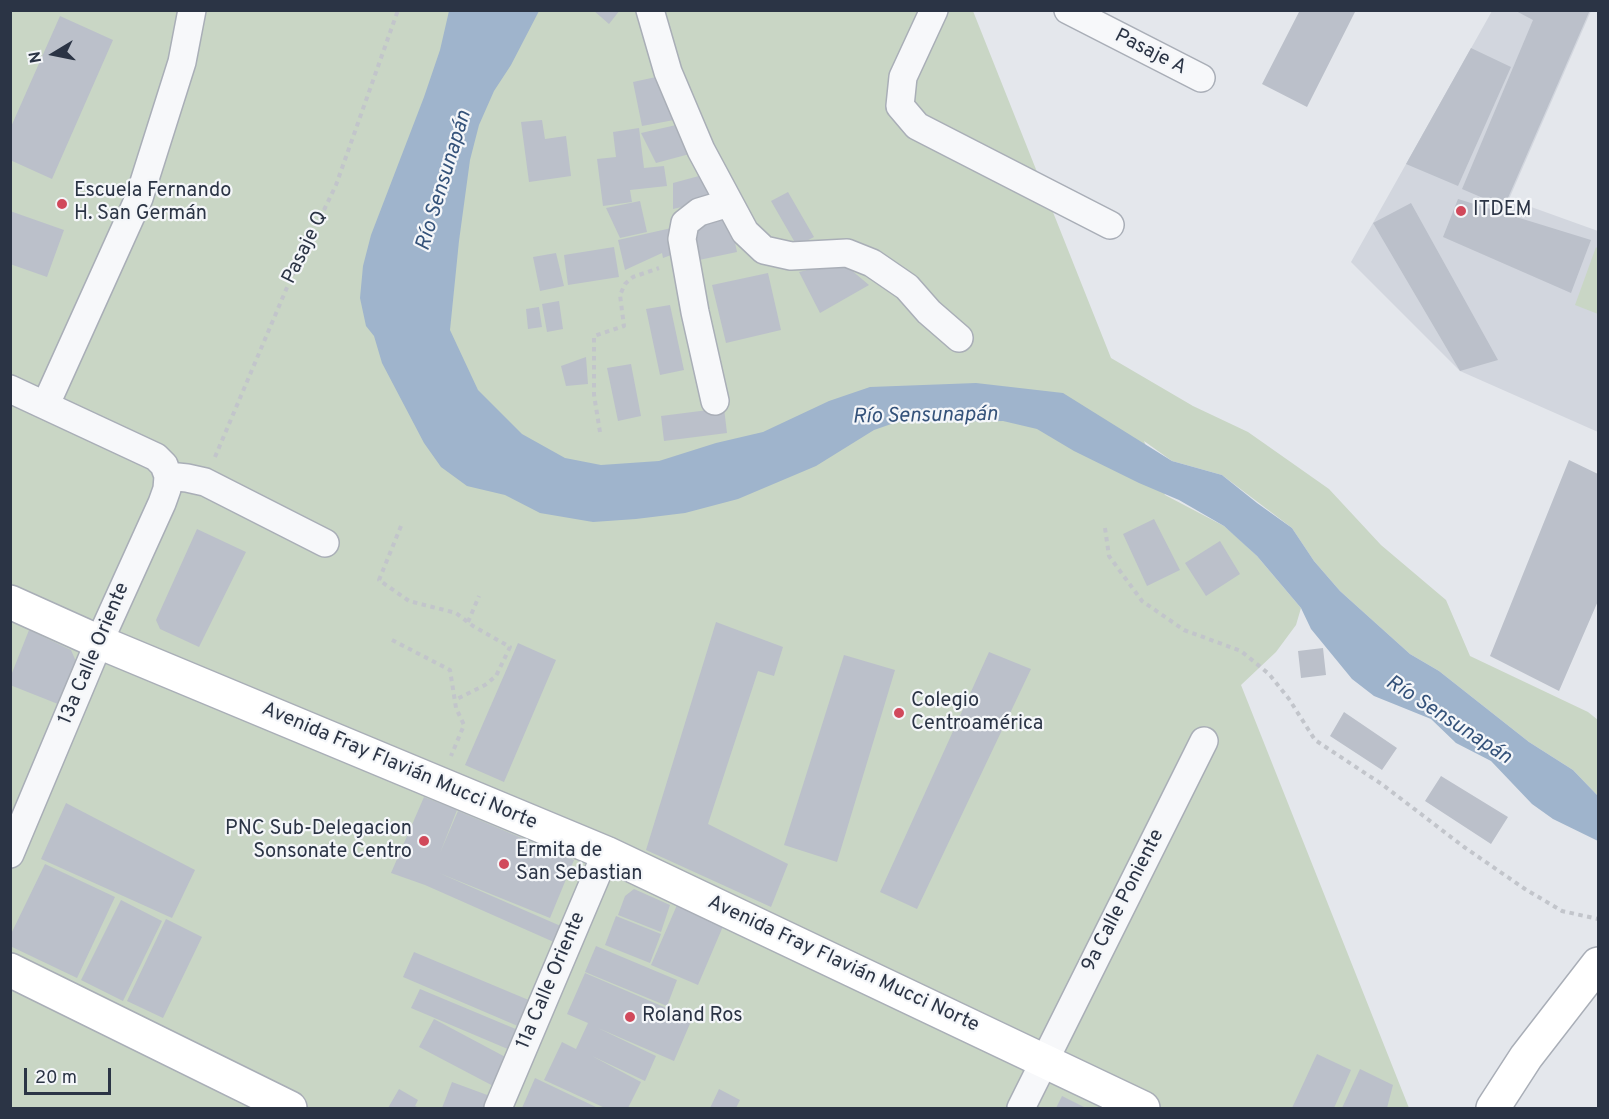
<!DOCTYPE html>
<meta charset="utf-8">
<style>
body{margin:0}
#map{position:relative;width:1609px;height:1119px;overflow:hidden;background:#e4e7ec;font-family:Overpass,sans-serif}
canvas{display:block}
.frame{position:absolute;inset:0;border:12px solid #2b3445;pointer-events:none}
.north{position:absolute;left:24px;top:24px;width:60px;height:60px;-webkit-text-stroke:4px #f4f6f9;paint-order:stroke;rotate:260deg;font-size:16px;font-weight:700;line-height:24px;text-align:center;color:#2b3445}
.north::after{content:'';display:block;margin:auto;width:21px;height:27px;background:#2b3445;clip-path:polygon(50% 0,100% 100%,50% 72%,0 100%)}
.scale{position:absolute;left:24px;top:1068px;width:87px;height:27px;box-sizing:border-box;border:3px solid #2b3445;border-top:0;padding-left:8px;font-size:18px;line-height:21px;white-space:nowrap;color:#2b3445;-webkit-text-stroke:4px #f4f6f9;paint-order:stroke}
</style>
<div id="map">
<canvas width="1609" height="1119"></canvas>
<div class="frame"></div>
<div class="north">N</div>
<div class="scale">20 m</div>
</div>
<script>
const c = document.querySelector('canvas').getContext('2d');
c.lineJoin = 'round';
function fill(path, color) { c.fillStyle = color; c.fill(path, 'evenodd'); }
const shape = rows => new Path2D(rows.map(r => 'M' + r).join(''));
function stroke(path, color, width, dash) { c.strokeStyle = color; c.lineWidth = width; c.lineCap = dash ? 'butt' : 'round'; c.setLineDash(dash || []); c.stroke(path); }
function drawText(font, color, halo, rows, align = 'center') {
  c.font = font + ' Overpass,sans-serif'; c.lineWidth = 4.5; c.setLineDash([]); c.textBaseline = 'middle'; c.strokeStyle = halo; c.fillStyle = color; for (const [text, x, y, turn = 0] of rows) {
    c.save(); c.translate(x, y); c.rotate((+turn || 0) * Math.PI / 180); c.textAlign = isNaN(turn) ? turn : align; if (halo) c.strokeText(text, 0, 0); c.fillText(text, 0, 0); c.restore();
  }
}
fill(shape([
 [1492,11,1591,11,1509,199,1598,231,1598,432,1460,371,1351,262]
]), '#d2d6de');
fill(shape([
 [10,11,973,11,1111,358,1193,406,1248,432,1329,489,1381,545,1446,600,1470,656,1588,712,1598,720,1598,796,1573,770,1529,742,1439,671,1410,654,1340,591,1314,561,1292,528,1222,475,1172,461,1144,441,1165,495,1224,526,1239,539,1257,556,1301,608,1296,625,1276,652,1241,685,1409,1108,11,1108],
 [1596,247,1598,249,1598,314,1575,305]
]), '#c9d6c5');
fill(shape([
 [449,11,539,11,511,65,494,91,479,125,470,160,459,241,450,330,478,390,522,434,565,458,601,465,659,461,716,443,763,432,829,401,870,387,976,383,1063,393,1172,461,1222,475,1257,503,1292,528,1314,561,1340,591,1410,654,1439,671,1529,742,1573,770,1598,796,1598,841,1553,819,1532,804,1491,761,1456,743,1431,719,1374,696,1352,679,1311,629,1301,608,1257,556,1224,526,1179,500,1139,483,1074,451,1037,429,1003,421,897,422,874,430,816,466,738,499,685,513,636,519,593,522,540,513,505,495,467,486,441,467,424,443,382,363,374,336,366,326,360,298,363,266,371,235,424,97,440,50]
]), '#9fb4cc');
fill(shape([
 [593,10,620,10,609,24],
 [1300,10,1356,10,1307,107,1262,84],
 [1514,10,1590,10,1504,207,1462,189,1533,20],
 [60,16,113,40,52,179,10,160,10,129],
 [1471,48,1511,67,1458,186,1406,164],
 [665,75,674,120,642,126,633,82],
 [542,120,545,139,566,136,571,176,529,182,521,122],
 [685,123,697,152,656,163,641,133],
 [639,128,644,168,664,166,667,186,630,190,632,202,603,206,597,159,616,157,613,132],
 [710,173,717,199,673,209,673,183],
 [788,192,814,237,797,246,771,201],
 [1458,199,1591,240,1571,293,1443,237],
 [640,201,647,232,620,238,606,208],
 [1411,203,1498,360,1460,371,1373,223],
 [10,211,64,230,47,277,10,264],
 [729,214,737,252,699,260,691,223],
 [676,227,682,251,663,258,662,253,625,270,618,240],
 [614,247,619,277,568,285,564,255],
 [556,253,564,286,540,291,533,257],
 [835,263,844,264,869,285,820,313,799,272],
 [768,273,781,330,726,343,712,285],
 [559,301,563,329,547,332,542,304],
 [670,305,684,370,660,375,646,309],
 [539,307,542,327,528,329,526,309],
 [586,357,588,384,566,386,561,366],
 [631,364,641,416,618,421,607,368],
 [724,408,727,433,664,441,661,416],
 [1569,460,1598,474,1598,601,1559,691,1490,656],
 [1154,519,1180,570,1147,586,1123,534],
 [197,529,246,552,199,647,160,629,156,620],
 [1220,541,1240,574,1206,596,1185,563],
 [716,622,783,647,774,676,758,671,708,824,788,864,771,907,646,850],
 [29,630,71,650,78,666,63,706,10,685,10,678],
 [518,643,556,660,504,782,465,765],
 [1323,648,1326,675,1301,678,1298,651],
 [989,652,1031,669,917,909,880,892],
 [844,655,895,670,837,862,784,845],
 [1344,712,1397,748,1382,770,1330,736],
 [1441,776,1508,817,1491,844,1425,801],
 [424,797,457,810,440,853,458,811,574,860,550,918,439,873,563,927,556,943,425,885,391,873],
 [66,803,195,870,172,918,41,859],
 [45,864,115,897,77,978,10,946,10,936],
 [634,889,670,905,661,932,618,915,625,896],
 [121,900,162,921,123,1001,81,980],
 [677,905,724,924,698,985,651,965],
 [616,916,661,934,650,963,605,945],
 [166,919,202,937,163,1018,127,1001],
 [596,946,677,980,667,1006,585,972],
 [414,952,531,1001,520,1027,403,977],
 [585,973,692,1019,674,1061,598,1028,656,1056,645,1081,592,1056,641,1082,628,1108,605,1108,544,1080,562,1042,576,1049,588,1023,567,1014],
 [420,989,518,1030,510,1050,411,1008],
 [434,1019,511,1060,497,1088,419,1047],
 [1317,1054,1351,1070,1334,1108,1292,1108],
 [1360,1069,1393,1085,1387,1108,1342,1108],
 [535,1078,598,1108,522,1108],
 [452,1082,490,1096,485,1108,442,1108],
 [399,1089,418,1100,415,1106,420,1108,388,1108],
 [719,1089,740,1100,736,1108,710,1108],
 [1062,1096,1086,1108,1056,1108]
]), '#bbc0ca');
const minor = shape([
 [650,10,668,72,701,150,745,232,764,250,791,256,847,253,872,263,907,287,929,312,959,338],
 [934,10,903,77,900,106,917,126,1110,225],
 [1068,10,1201,78],
 [10,389,156,457,164,465,168,476,167,489,162,503,99,642,10,854],
 [715,401,695,312,682,239,685,223,699,212,729,203],
 [46,404,139,198,182,62,192,10],
 [168,476,187,478,205,482,325,543],
 [498,1108,606,853],
 [1021,1108,1204,741]
]);
const secondary = shape([
 [10,602,99,642,606,853,1143,1108],
 [10,970,290,1108],
 [1493,1108,1526,1057,1598,964]
]);
stroke(minor, '#a9aeb7', 30);
stroke(secondary, '#a9aeb7', 36);
stroke(shape([
 [600,432,594,395,594,336,624,326,620,295,625,284,633,277,659,268],
 [215,457,288,285,336,185,398,10],
 [401,526,379,580,409,601,456,613,473,626,510,647,496,676,485,685,455,700],
 [1105,528,1109,556,1142,601,1184,630,1241,651,1269,674,1289,699,1315,740,1383,785,1464,847,1525,889,1562,911,1598,919],
 [468,622,479,596],
 [392,640,450,670,456,708,464,725,451,756]
]), '#c2c5cb', 4, [4.5, 4.5]);
stroke(minor, '#f7f8fa', 27);
stroke(secondary, '#fff', 33);
for (const [x, y, r, color] of [
 [62,204,6,"#d1495b"],
 [1461,211,6,"#d1495b"],
 [899,713,6,"#d1495b"],
 [424,841,6,"#d1495b"],
 [504,864,6,"#d1495b"],
 [630,1017,6,"#d1495b"]
]) { const dot = new Path2D(); dot.arc(x, y, r, 0, 2 * Math.PI); c.fillStyle = color; c.fill(dot); stroke(dot, '#f4f6f9', 2); }
drawText('20px', '#2b3445', '#f4f6f9', [
 ["Pasaje A",1150,53,27],
 ["Pasaje Q",306,248,-64],
 ["13a Calle Oriente",95,654,-67],
 ["Avenida Fray Flavián Mucci Norte",399,767,23],
 ["9a Calle Poniente",1124,901,-63],
 ["Avenida Fray Flavián Mucci Norte",843,965,25],
 ["11a Calle Oriente",552,981,-67]
]);
drawText('20px', '#2b3445', '#f4f6f9', [
 ["Escuela Fernando",74,192],
 ["H. San Germán",74,215],
 ["ITDEM",1473,211],
 ["Colegio",911,702],
 ["Centroamérica",911,725],
 ["PNC Sub-Delegacion",412,830,"right"],
 ["Sonsonate Centro",412,853,"right"],
 ["Ermita de",516,852],
 ["San Sebastian",516,875],
 ["Roland Ros",642,1017]
], 'left');
drawText('italic 21px', '#34527a', '#f4f6f9', [
 ["Río Sensunapán",445,181,-73],
 ["Río Sensunapán",925,417,-1],
 ["Río Sensunapán",1448,721,33]
]);
</script>
